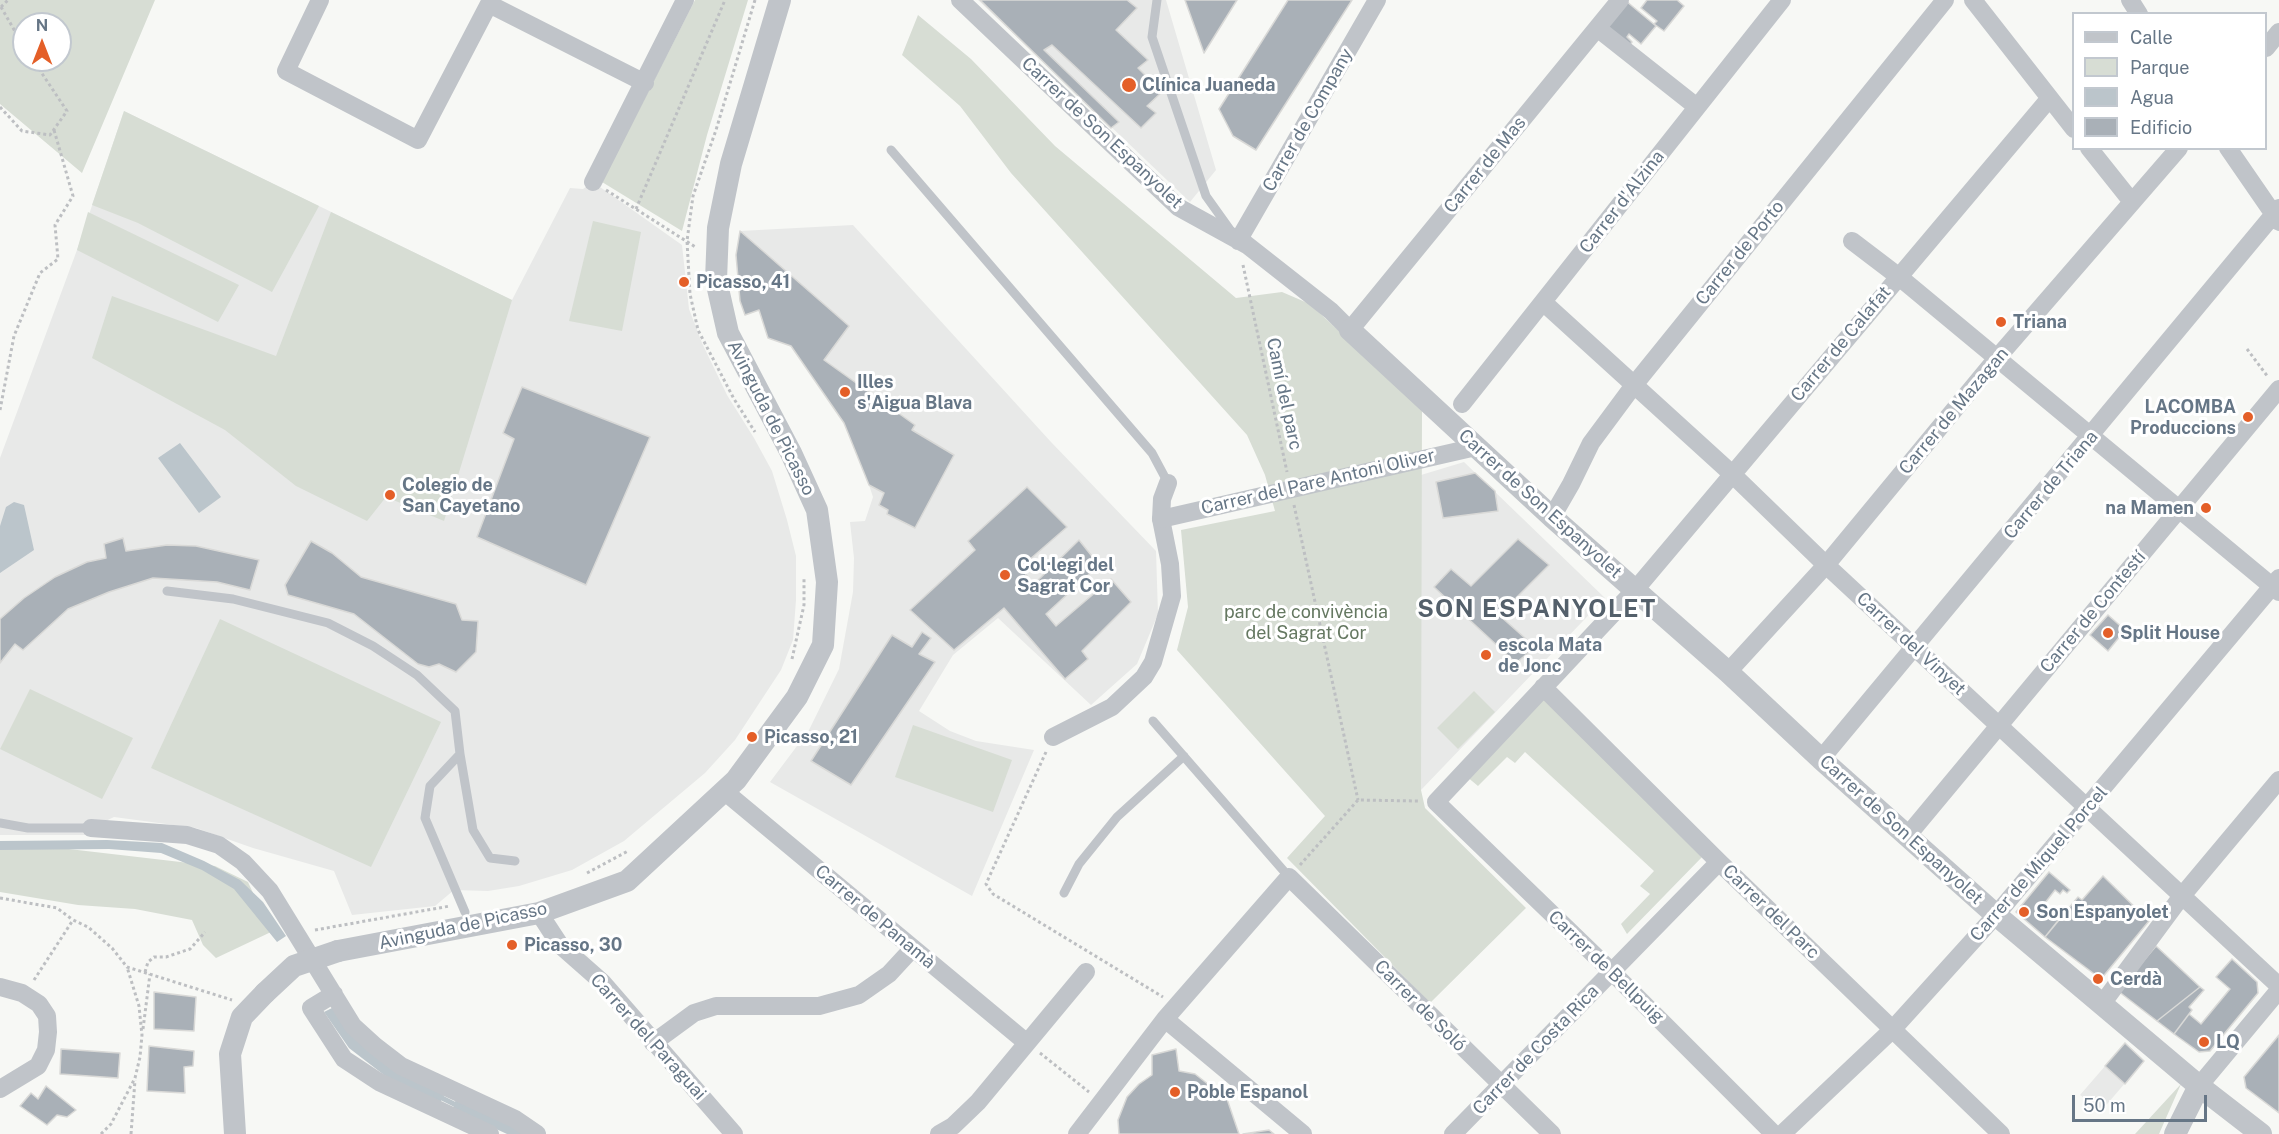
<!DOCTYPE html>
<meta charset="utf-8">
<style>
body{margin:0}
#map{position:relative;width:2279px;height:1134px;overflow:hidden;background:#f7f8f5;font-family:"Public Sans",sans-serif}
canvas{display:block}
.legend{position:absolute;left:2072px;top:12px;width:195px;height:138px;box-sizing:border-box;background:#fff;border:2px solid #c2c8cf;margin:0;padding:8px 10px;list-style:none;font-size:18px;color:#667686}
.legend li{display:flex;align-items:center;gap:12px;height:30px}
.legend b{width:30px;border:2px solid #c2c8cf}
.north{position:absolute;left:12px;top:12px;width:60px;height:60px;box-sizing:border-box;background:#fff;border:2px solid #c2c8cf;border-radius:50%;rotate:0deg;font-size:16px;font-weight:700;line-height:24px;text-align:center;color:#667686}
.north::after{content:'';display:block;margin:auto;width:21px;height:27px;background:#e45f28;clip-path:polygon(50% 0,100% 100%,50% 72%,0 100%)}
.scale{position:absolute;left:2072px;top:1095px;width:135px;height:27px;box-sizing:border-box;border:3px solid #667686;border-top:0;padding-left:8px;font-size:18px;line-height:21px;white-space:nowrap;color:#667686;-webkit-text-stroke:4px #fff;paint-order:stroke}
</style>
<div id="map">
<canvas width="2279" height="1134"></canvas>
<ul class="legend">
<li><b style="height:8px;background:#c0c4c9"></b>Calle</li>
<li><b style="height:16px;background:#d7ddd4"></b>Parque</li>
<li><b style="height:16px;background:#bbc5cb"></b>Agua</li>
<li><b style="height:16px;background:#a9b0b7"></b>Edificio</li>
</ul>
<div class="north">N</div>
<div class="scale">50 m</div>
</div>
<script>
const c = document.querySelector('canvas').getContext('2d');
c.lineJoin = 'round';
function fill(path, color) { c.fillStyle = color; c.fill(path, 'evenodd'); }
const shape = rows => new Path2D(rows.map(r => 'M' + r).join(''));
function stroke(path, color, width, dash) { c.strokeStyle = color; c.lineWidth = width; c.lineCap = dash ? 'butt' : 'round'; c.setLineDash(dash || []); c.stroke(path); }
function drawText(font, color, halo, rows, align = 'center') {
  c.font = font + ' "Public Sans",sans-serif'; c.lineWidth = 6; c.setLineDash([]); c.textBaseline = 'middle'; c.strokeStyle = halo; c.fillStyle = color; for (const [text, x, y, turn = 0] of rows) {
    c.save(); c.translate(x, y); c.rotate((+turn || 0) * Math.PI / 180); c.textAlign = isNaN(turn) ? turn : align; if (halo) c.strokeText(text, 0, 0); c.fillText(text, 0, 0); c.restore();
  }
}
fill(shape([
 [978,0,1166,0,1216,170,1190,202],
 [124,111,512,300,570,188,583,189,593,182,682,245,689,309,702,343,727,395,754,438,772,471,787,520,796,556,796,600,793,640,781,670,735,740,705,773,624,841,572,870,519,886,488,891,454,890,435,906,352,915,334,871,253,848,196,828,114,817,91,828,90,835,0,835,0,458,77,250],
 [853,225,1051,442,1156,551,1158,614,1137,664,1091,705,998,618,953,655,919,711,950,731,976,741,1034,750,972,896,770,782,809,730,839,669,853,592,854,558,850,522,865,521,873,497,869,485,884,493,879,504,888,510,887,514,914,528,954,455,912,430,914,425,824,360,849,326,740,231],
 [1464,462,1605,598,1421,790,1421,475],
 [2125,1043,2144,1061,2102,1110,2080,1095]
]), '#e8e9e8');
fill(shape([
 [0,0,155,0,82,173,0,104],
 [24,24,60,24,60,60,24,60],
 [695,0,748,0,707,135,682,231,602,182],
 [918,15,971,59,1055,146,1236,298,1282,292,1310,304,1422,409,1421,790,1425,808,1526,908,1430,1003,1287,858,1325,816,1177,650,1188,607,1181,530,1275,511,1265,475,1247,435,1011,173,960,106,902,55],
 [124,111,319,206,272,292,138,223,92,205],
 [88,212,239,285,218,322,77,250],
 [331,212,512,300,444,521,386,497,367,521,296,486,225,430,92,358,112,296,276,356],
 [593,221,641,232,622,331,569,321],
 [220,619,441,722,371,867,151,768],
 [30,689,133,738,102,799,0,749],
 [1474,691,1495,712,1458,749,1437,728],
 [1542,695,1704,855,1627,934,1621,924,1650,894,1640,886,1654,871,1525,752,1515,763,1507,757,1478,786,1466,776],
 [913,725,1012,760,993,812,895,777],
 [0,841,215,866,248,882,271,932,216,958,203,945,192,920,135,909,78,905,0,892],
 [2181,1084,2159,1134,2135,1134]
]), '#d7ddd4');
fill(shape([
 [180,443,221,497,199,513,158,458],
 [14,502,24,505,34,550,0,573,0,526,6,507],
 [107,840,162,843,204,861,240,880,263,902,286,936,277,942,234,889,202,870,161,853,109,849,0,850,0,841],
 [334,1007,446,1091,440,1103,384,1075,349,1048,324,1012],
 [457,1095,530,1134,507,1134,453,1109]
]), '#bbc5cb');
stroke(shape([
 [436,1095,460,1107]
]), '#bbc5cb', 5);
const building = shape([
 [980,0,1127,0,1137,8,1116,30,1148,60,1138,68,1162,92,1147,106,1156,113,1141,128,1052,45,1044,50,1119,122,1111,128,980,0],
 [1185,0,1237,0,1204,53,1185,0],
 [1288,0,1352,0,1256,150,1233,136,1219,109,1288,0],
 [1647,0,1677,0,1684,6,1664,31,1654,24,1657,21,1641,8,1647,0],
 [1626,1,1656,26,1641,44,1629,34,1627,37,1632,42,1629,46,1605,26,1626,1],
 [740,231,849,326,824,360,915,425,912,430,954,455,915,528,887,514,888,510,879,505,884,493,869,485,844,423,791,346,768,338,759,310,745,315,740,301,736,255,740,231],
 [522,387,650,437,586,585,477,537,514,439,503,433,522,387],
 [1475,473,1495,491,1498,511,1443,518,1436,482,1475,473],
 [1027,487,1067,527,1021,567,1027,576,1021,584,1027,591,1079,540,1099,565,1046,614,1056,626,1111,579,1131,602,1082,651,1088,659,1065,679,1004,608,954,650,910,610,975,550,968,541,1027,487],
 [123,538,126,551,167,545,196,546,259,560,250,590,217,582,153,578,109,592,68,609,23,650,15,644,0,663,0,619,24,598,55,577,87,562,106,558,104,544,123,538],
 [1518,539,1549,565,1499,615,1535,647,1516,663,1434,587,1451,569,1471,586,1518,539],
 [311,541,332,553,361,577,456,604,462,620,478,621,476,652,456,672,439,664,429,667,418,664,354,614,288,595,285,585,311,541],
 [2108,615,2125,630,2108,651,2090,635,2108,615],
 [922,632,931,638,919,654,935,662,851,785,811,761,892,635,912,647,922,632],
 [2049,872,2070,890,2067,893,2063,890,2060,894,2055,890,2045,903,2057,913,2061,909,2065,912,2045,937,2016,912,2049,872],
 [2103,876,2149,921,2101,979,2045,937,2078,897,2082,900,2103,876],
 [2156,946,2200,987,2157,1021,2118,991,2156,946],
 [2232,959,2257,982,2258,993,2210,1051,2199,1052,2174,1034,2189,1014,2201,1024,2230,989,2216,977,2232,959],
 [2200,987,2204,990,2189,1007,2192,1010,2174,1034,2157,1021,2200,987],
 [154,992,196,997,194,1031,154,1029,154,992],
 [2279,1035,2279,1113,2246,1088,2244,1077,2279,1035],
 [2125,1043,2144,1061,2125,1084,2105,1066,2125,1043],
 [149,1046,194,1051,193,1066,184,1067,185,1093,147,1091,149,1046],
 [61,1049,120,1053,118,1078,60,1074,61,1049],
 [1176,1049,1179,1071,1195,1074,1227,1099,1239,1134,1119,1134,1118,1120,1127,1097,1139,1084,1152,1075,1152,1055,1176,1049],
 [46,1086,76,1110,67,1117,57,1115,47,1125,20,1106,31,1093,38,1099,46,1086],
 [1269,1130,1274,1134,1243,1134,1269,1130]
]);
fill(building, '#a9b0b7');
stroke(building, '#d9d9d7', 1.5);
stroke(shape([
 [755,0,716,130,693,196,687,241,690,294,698,330,734,399,755,432],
 [1,7,24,47],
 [1,7,8,0],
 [0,107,22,131,50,135,67,111,33,60],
 [606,190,697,248],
 [636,209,725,0],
 [1243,265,1287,472],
 [2247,349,2268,377],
 [0,410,14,336,40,273,58,259,55,225,73,196,54,130],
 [1294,505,1358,800],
 [792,659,804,605,804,577],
 [1046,752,986,884,993,894,1163,997],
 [1300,865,1358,800,1419,801],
 [587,873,628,851],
 [0,898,57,908,73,920],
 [315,930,450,906],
 [145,972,148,962,154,957,166,957,190,949,205,932],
 [34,980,73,920,88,927,112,948,127,967,232,1000],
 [143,1029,150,974],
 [1040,1053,1089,1092],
 [101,1134,111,1124,135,1078,140,1057,142,1035,139,1006,127,967],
 [131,1134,135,1080]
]), '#bdbfc2', 3, [3, 3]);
stroke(shape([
 [1157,0,1152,37,1206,196,1231,231],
 [891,150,1152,453,1168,483],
 [167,591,233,599,328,623,373,646,417,675,455,711,460,754,430,786,425,818,465,912],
 [1153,721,1289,877],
 [460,754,473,830,490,858,515,861],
 [0,823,28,828,91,828],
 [1064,893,1079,864,1117,817,1184,756]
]), '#c0c4c9', 9);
stroke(shape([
 [320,0,286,71,418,140,491,0],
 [960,0,1178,207,1247,245,1331,311,1350,330,1620,0],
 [1973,0,2074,129],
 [2130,0,2139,14],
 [489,4,645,83],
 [1597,28,1697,107],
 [2266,48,2279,32],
 [2089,148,2132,202],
 [2228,148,2279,222],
 [593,182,685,0],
 [1238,241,1377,0],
 [1852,241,1898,276,2279,592],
 [1543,302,1731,473,1826,565,2279,986],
 [1462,404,1782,0],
 [1552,517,1571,484,1591,443,1634,385,1945,0],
 [1728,672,1826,565,1997,358,2179,148],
 [1543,687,1719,862,2001,1134],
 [1053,737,1112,707,1144,677,1153,662,1172,596,1170,564,1161,519,1162,499,1168,483],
 [1821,759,2279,208],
 [724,791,1027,1043],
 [91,828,187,835,219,845,243,862,270,891,353,1026,375,1046,401,1066,515,1119,537,1134],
 [1908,835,2279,389],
 [539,913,560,945,602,982,734,1134],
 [0,987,22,993,39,1004,47,1016,48,1032,46,1050,38,1066,0,1089],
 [334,994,311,1008,344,1059,379,1082,490,1134],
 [2102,1004,2181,897,2279,780],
 [1165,1019,1303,1134],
 [653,1043,694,1013,716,1006,819,1006,859,995,889,974,913,948],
 [2199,1086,2279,990],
 [939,1134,953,1126,978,1102,1086,972],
 [1077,1134,1165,1019,1289,877,1552,1134],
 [1453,1134,1719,862],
 [1774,1134,1612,972,1436,802,1635,590,2049,99],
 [1782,1134,1892,1030,1996,915,2279,578]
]), '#c0c4c9', 18);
stroke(shape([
 [1350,330,1552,517,1728,672,1821,759,1996,915,2199,1086,2261,1134],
 [338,951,539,913,627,881,736,780,797,697,823,645,827,582,817,510,791,453,728,333,716,280,718,228,731,164,780,0],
 [235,1134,230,1054,242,1017,265,993],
 [2175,1134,2199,1086]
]), '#c0c4c9', 22);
stroke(shape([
 [1161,519,1476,447]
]), '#c0c4c9', 18);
stroke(shape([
 [265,993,294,966,338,951]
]), '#c0c4c9', 22);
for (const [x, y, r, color] of [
 [1129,85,8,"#e45f28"],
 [684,282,6,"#e45f28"],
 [2001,322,6,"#e45f28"],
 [845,392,6,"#e45f28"],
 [2248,417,6,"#e45f28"],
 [390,495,6,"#e45f28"],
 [2206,508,6,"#e45f28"],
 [1005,575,6,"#e45f28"],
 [2108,633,6,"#e45f28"],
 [1486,655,6,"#e45f28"],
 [752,737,6,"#e45f28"],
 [2024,912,6,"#e45f28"],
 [512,945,6,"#e45f28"],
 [2098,979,6,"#e45f28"],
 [2204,1042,6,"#e45f28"],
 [1175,1092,6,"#e45f28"]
]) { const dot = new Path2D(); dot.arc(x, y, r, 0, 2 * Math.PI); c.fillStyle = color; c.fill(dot); stroke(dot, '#fff', 2); }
drawText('bold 18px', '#667686', '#fff', [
 ["Clínica Juaneda",1142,85],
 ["Picasso, 41",696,282],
 ["Triana",2013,322],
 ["Illes",857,382],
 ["s'Aigua Blava",857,403],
 ["LACOMBA",2236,407,"right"],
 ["Produccions",2236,428,"right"],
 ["Colegio de",402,485],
 ["San Cayetano",402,506],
 ["na Mamen",2194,508,"right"],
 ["Col·legi del",1017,565],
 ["Sagrat Cor",1017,586],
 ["Split House",2120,633],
 ["escola Mata",1498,645],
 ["de Jonc",1498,666],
 ["Picasso, 21",764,737],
 ["Son Espanyolet",2036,912],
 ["Picasso, 30",524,945],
 ["Cerdà",2110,979],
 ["LQ",2216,1042],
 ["Poble Espanol",1187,1092]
], 'left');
drawText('18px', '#667686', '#fff', [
 ["Carrer de Company",1308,120,-60],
 ["Carrer de Son Espanyolet",1102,133,43],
 ["Carrer de Mas",1485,165,-51],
 ["Carrer d'Alzina",1622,202,-52],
 ["Carrer de Porto",1740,253,-51],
 ["Carrer de Calafat",1841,344,-50],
 ["Camí del parc",1284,394,78],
 ["Carrer de Mazagan",1954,411,-50],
 ["Avinguda de Picasso",771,418,63],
 ["Carrer del Pare Antoni Oliver",1318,482,-13],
 ["Carrer de Triana",2051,485,-50],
 ["Carrer de Son Espanyolet",1540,504,42],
 ["Carrer de Contestí",2093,612,-50],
 ["Carrer del Vinyet",1911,644,43],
 ["Carrer de Son Espanyolet",1901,830,42],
 ["Carrer de Miquel Porcel",2039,864,-49],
 ["Carrer del Parc",1771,912,44],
 ["Carrer de Panamà",875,917,40],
 ["Avinguda de Picasso",463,926,-12],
 ["Carrer de Bellpuig",1606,967,44],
 ["Carrer de Soló",1420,1006,45],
 ["Carrer del Paraguai",648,1037,48],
 ["Carrer de Costa Rica",1536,1050,-46]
]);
drawText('18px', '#657861', '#fff', [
 ["parc de convivència",1306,612],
 ["del Sagrat Cor",1306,633]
]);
c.letterSpacing = '1.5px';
drawText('bold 24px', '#54606b', '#fff', [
 ["SON ESPANYOLET",1537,610]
]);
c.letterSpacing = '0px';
</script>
